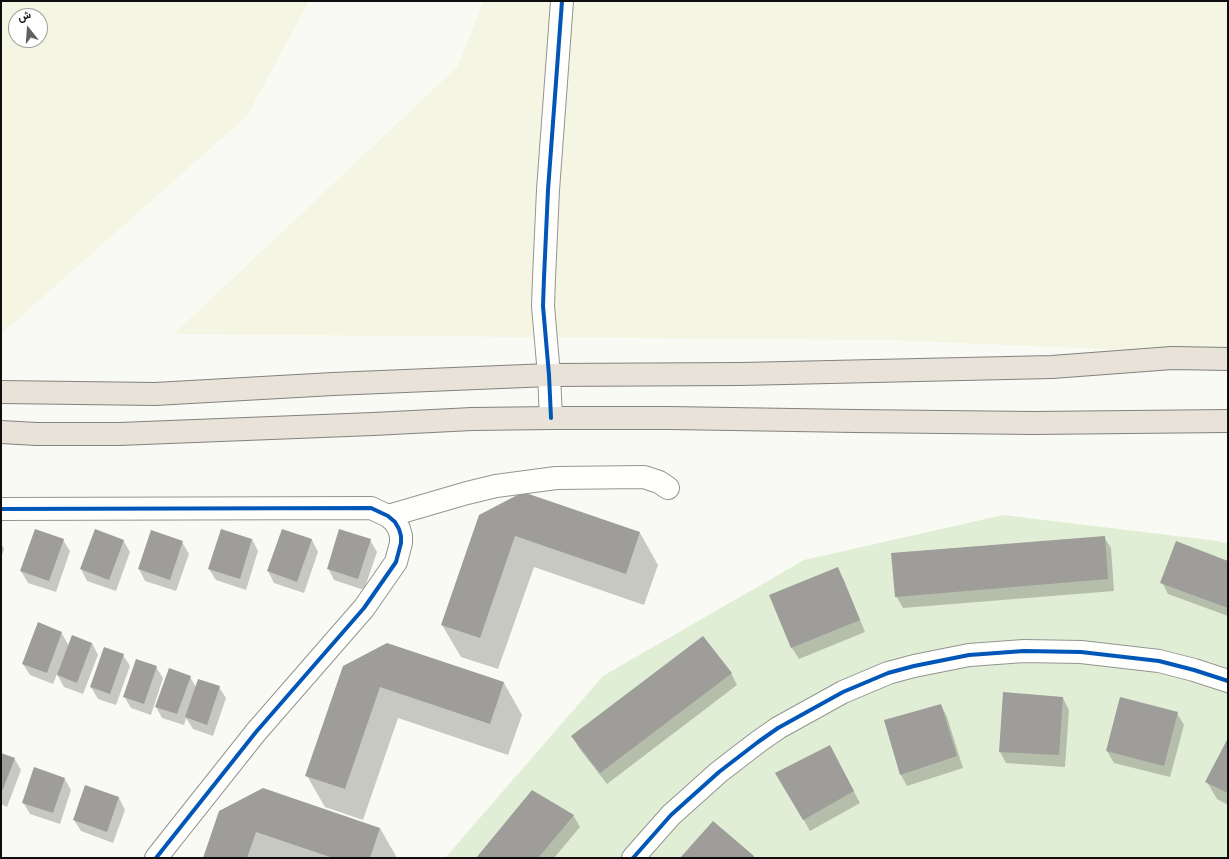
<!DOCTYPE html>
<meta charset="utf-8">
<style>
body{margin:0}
#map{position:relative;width:1229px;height:859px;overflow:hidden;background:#fafaf4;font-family:Georgia,Vazirmatn,serif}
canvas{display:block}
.frame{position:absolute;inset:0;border:2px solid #0e0e0e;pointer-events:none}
.north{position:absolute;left:8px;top:8px;width:40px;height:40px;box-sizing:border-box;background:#fff;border:1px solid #9f9f9f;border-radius:50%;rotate:343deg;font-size:11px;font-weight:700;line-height:16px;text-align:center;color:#0e0e0e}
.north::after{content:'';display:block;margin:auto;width:14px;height:18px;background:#61615e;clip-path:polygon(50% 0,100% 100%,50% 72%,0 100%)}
</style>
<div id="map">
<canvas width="1229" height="859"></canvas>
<div class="frame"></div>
<div class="north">ش</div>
</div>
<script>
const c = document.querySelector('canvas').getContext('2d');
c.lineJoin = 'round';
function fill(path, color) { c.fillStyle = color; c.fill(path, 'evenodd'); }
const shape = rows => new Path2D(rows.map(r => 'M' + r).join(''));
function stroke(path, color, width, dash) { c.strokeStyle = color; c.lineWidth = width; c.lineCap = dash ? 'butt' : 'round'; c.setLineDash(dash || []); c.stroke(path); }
fill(shape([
 [1,1,309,1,247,116,1,334],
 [16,16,40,16,40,40,16,40],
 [484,1,1228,1,1228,354,890,340,174,334,458,66]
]), '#f4f5e2');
fill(shape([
 [1003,515,1218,541,1228,544,1228,858,445,858,603,676,804,560]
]), '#e1eed6');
fill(shape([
 [480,516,640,533,658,565,644,605,534,567,498,669,461,657,442,625],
 [35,530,63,540,70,551,56,592,28,583,21,571],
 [282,530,312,540,318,552,304,593,274,583,268,571],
 [1104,537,1111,548,1114,591,903,608,896,596],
 [252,539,258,551,246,590,216,580,209,569],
 [123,540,130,552,116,591,87,581,81,569],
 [370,540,377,552,364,590,334,580,328,568],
 [182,542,189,554,176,591,145,581,139,569],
 [1,543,4,549,1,559],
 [1228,562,1228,616,1168,594,1162,582],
 [837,568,844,580,865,632,799,659,792,648,771,595],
 [61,632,69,646,92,643,98,655,83,694,64,687,57,674,53,684,30,675,23,664],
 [387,644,504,683,522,715,508,755,398,718,363,820,325,807,307,776],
 [123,655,130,666,116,705,98,699,91,687],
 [156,667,163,678,151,715,131,708,124,696],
 [731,673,737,685,607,784,579,748,572,736],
 [190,677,196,687,219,687,226,698,213,736,193,729,186,718,184,725,162,718,156,707],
 [1063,698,1069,710,1065,767,1006,763,1000,752],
 [941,705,947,717,963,768,907,786,901,775,885,721],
 [1177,713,1184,725,1170,777,1114,763,1107,751],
 [1228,740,1228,805,1217,799,1207,782],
 [1,754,14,758,21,770,7,807,1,804],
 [836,758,860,803,810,831,777,773],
 [64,778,71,790,60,824,30,814,23,802],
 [86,787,119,798,125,810,113,843,81,831,74,820],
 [220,812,380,828,397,858,204,858],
 [573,815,580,827,554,858,477,858]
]), '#0003');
fill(shape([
 [523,492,640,532,626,574,515,536,480,638,441,625,479,515],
 [35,529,64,539,49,581,20,571],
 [95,529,124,540,109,580,80,569],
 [221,529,252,539,240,579,208,569],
 [282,529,312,539,297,582,267,571],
 [339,529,371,539,358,579,327,569],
 [151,530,183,541,170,580,138,569],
 [1105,536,1108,579,895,597,891,553],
 [1176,541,1228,561,1228,608,1160,583],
 [838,567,860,620,791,648,769,595],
 [38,622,62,632,47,673,22,664],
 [72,635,92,643,77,683,57,675],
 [703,636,732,673,600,773,571,736],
 [387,643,504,682,490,724,380,687,345,789,305,776,343,666],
 [104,647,124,654,110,694,90,687],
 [136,659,157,666,144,704,123,697],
 [169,668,191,676,177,714,155,707],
 [198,679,220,686,207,725,185,717],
 [1003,692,1063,697,1059,755,999,752],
 [1120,697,1178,712,1164,766,1106,751],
 [941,704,957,756,900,775,884,720],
 [1228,738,1228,793,1205,782],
 [830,745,854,791,803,820,775,773],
 [1,753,15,758,1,794],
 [34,767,65,778,53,813,22,803],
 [85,785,119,797,107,832,73,820],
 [263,788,380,828,370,858,333,858,256,832,247,858,203,858,219,811],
 [532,790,574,815,538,858,476,858],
 [713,821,754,856,753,858,680,858]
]), '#9e9d99');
const street = shape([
 [551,418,549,375,543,306,544,278,548,190,562,1],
 [1,509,371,508,388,516,395,522,399,529,401,536,401,543,396,562,364,608,256,732,156,858],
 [388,516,467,493,496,486,556,478,644,477,659,482,668,488],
 [633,858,671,815,719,772,758,742,778,728,843,692,888,673,914,666,969,655,1024,651,1081,652,1159,661,1194,670,1228,681]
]);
const highway = shape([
 [1,392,155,394,333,384,549,375,741,374,1052,367,1172,358,1228,359],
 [1,432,37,434,119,434,373,424,472,419,553,418,670,418,855,421,1033,423,1228,421]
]);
stroke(street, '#949492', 24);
stroke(highway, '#82827f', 24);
stroke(street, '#fefefd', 22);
stroke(highway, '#e8e2d8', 22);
stroke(shape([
 [551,418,549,375,543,306,544,278,548,190,562,1],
 [1,509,371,508,388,516,395,522,399,529,401,536,401,543,396,562,364,608,256,732,156,858],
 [633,858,671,815,719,772,758,742,778,728,843,692,888,673,914,666,969,655,1024,651,1081,652,1159,661,1194,670,1228,681]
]), '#0057b8', 4);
</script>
